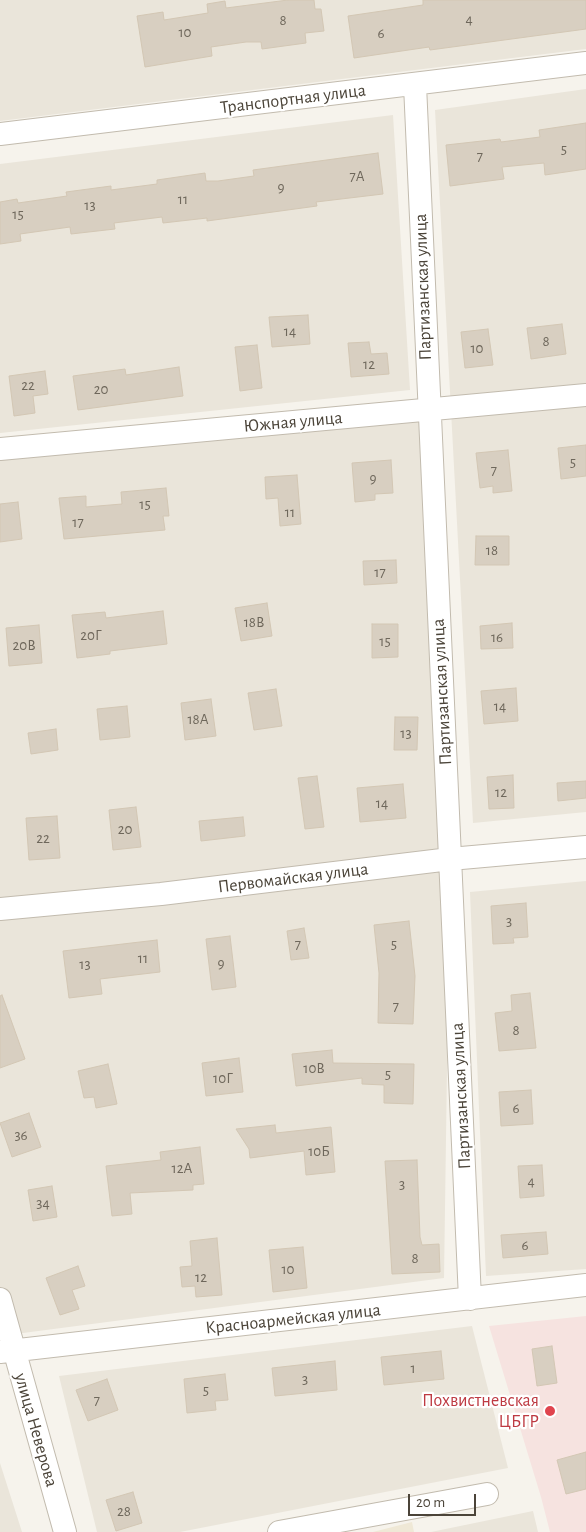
<!DOCTYPE html>
<meta charset="utf-8">
<style>
body{margin:0}
#map{position:relative;width:586px;height:1532px;overflow:hidden;background:#f6f3ec;font-family:"Alegreya Sans",sans-serif}
canvas{display:block}
.scale{position:absolute;left:408px;top:1494px;width:68px;height:22px;box-sizing:border-box;border:2px solid #4b4439;border-top:0;padding-left:6px;font-size:15px;line-height:18px;white-space:nowrap;color:#4b4439;-webkit-text-stroke:4px #fff;paint-order:stroke}
</style>
<div id="map">
<canvas width="586" height="1532"></canvas>
<div class="scale">20 m</div>
</div>
<script>
const c = document.querySelector('canvas').getContext('2d');
c.lineJoin = 'round';
function fill(path, color) { c.fillStyle = color; c.fill(path, 'evenodd'); }
const shape = rows => new Path2D(rows.map(r => 'M' + r).join(''));
function stroke(path, color, width, dash) { c.strokeStyle = color; c.lineWidth = width; c.lineCap = dash ? 'butt' : 'round'; c.setLineDash(dash || []); c.stroke(path); }
function drawText(font, color, halo, rows, align = 'center') {
  c.font = font + ' "Alegreya Sans",sans-serif'; c.lineWidth = 4.5; c.setLineDash([]); c.textBaseline = 'middle'; c.strokeStyle = halo; c.fillStyle = color; for (const [text, x, y, turn = 0] of rows) {
    c.save(); c.translate(x, y); c.rotate((+turn || 0) * Math.PI / 180); c.textAlign = isNaN(turn) ? turn : align; if (halo) c.strokeText(text, 0, 0); c.fillText(text, 0, 0); c.restore();
  }
}
fill(shape([
 [0,0,586,0,586,49,0,121],
 [586,89,586,812,473,823,435,110],
 [393,115,410,390,0,433,0,164],
 [428,410,450,859,444,1278,0,1336,0,458],
 [586,881,586,1269,486,1276,470,892],
 [472,1326,508,1468,180,1532,97,1532,59,1376],
 [0,1463,22,1532,0,1532],
 [533,1511,538,1532,431,1532]
]), '#eae5da');
fill(shape([
 [412,1522,414,1532,373,1532]
]), '#efe8d6');
fill(shape([
 [586,1316,586,1532,550,1532,541,1497,489,1326]
]), '#f6e3e0');
const building = shape([
 [288,0,314,0,315,9,321,9,324,31,305,33,306,43,262,49,261,42,246,42,211,47,212,56,145,67,137,16,163,12,164,20,208,13,207,4,225,1,226,8,288,0],
 [423,0,586,0,586,29,430,50,429,47,354,58,348,16,423,5,423,0],
 [586,123,586,169,545,175,544,163,502,167,504,179,450,186,446,145,500,139,501,142,540,137,539,130,586,123],
 [378,153,383,194,316,202,317,206,207,221,207,218,163,223,162,217,114,223,115,229,71,234,70,227,20,234,21,241,0,244,0,202,17,199,18,203,67,196,66,192,111,186,111,190,157,184,157,180,205,173,206,181,218,181,254,176,253,170,378,153],
 [308,315,310,344,272,347,269,317,308,315],
 [562,324,566,354,531,359,527,328,562,324],
 [488,329,493,365,465,368,461,332,488,329],
 [369,342,371,354,387,353,389,374,351,377,348,343,369,342],
 [257,345,262,388,240,391,235,347,257,345],
 [179,367,183,396,78,410,73,376,125,369,126,375,179,367],
 [45,371,48,394,33,396,35,413,14,416,9,376,45,371],
 [586,445,586,476,561,479,558,448,586,445],
 [508,450,512,491,493,493,493,486,480,488,476,453,508,450],
 [391,460,393,493,375,494,375,500,355,502,352,463,391,460],
 [297,475,301,524,280,526,278,498,266,499,265,477,297,475],
 [166,488,169,516,163,516,165,530,64,539,59,498,86,496,86,507,122,504,121,492,166,488],
 [18,502,22,539,0,542,0,504,18,502],
 [476,536,509,536,509,565,475,565,476,536],
 [396,560,397,583,364,585,363,561,396,560],
 [267,603,272,636,241,641,235,608,267,603],
 [163,611,167,644,110,651,110,654,77,658,72,615,105,612,106,618,163,611],
 [512,623,513,648,481,649,480,626,512,623],
 [372,624,398,624,398,657,372,658,372,624],
 [39,625,42,663,9,666,6,628,39,625],
 [516,688,518,721,484,724,481,691,516,688],
 [276,689,282,726,254,730,248,693,276,689],
 [211,699,216,736,185,740,181,703,211,699],
 [127,706,130,737,100,740,97,709,127,706],
 [395,717,418,717,417,750,394,750,395,717],
 [56,729,58,750,31,754,28,733,56,729],
 [513,775,514,808,489,809,487,777,513,775],
 [317,776,324,827,305,829,298,778,317,776],
 [586,781,586,798,558,801,557,783,586,781],
 [403,784,406,818,360,822,357,788,403,784],
 [136,807,141,847,113,850,109,810,136,807],
 [57,816,60,858,29,860,26,818,57,816],
 [243,817,245,836,201,841,199,821,243,817],
 [526,903,528,937,513,938,514,943,493,944,491,906,526,903],
 [409,921,415,976,413,1024,378,1023,379,973,374,925,409,921],
 [304,928,309,958,291,960,287,931,304,928],
 [230,936,236,987,212,990,206,939,230,936],
 [157,940,160,972,100,979,102,994,69,998,63,951,157,940],
 [530,993,536,1048,499,1051,495,1013,512,1011,511,995,530,993],
 [2,995,25,1059,0,1068,0,996,2,995],
 [332,1050,333,1063,414,1064,413,1104,384,1103,384,1085,362,1084,362,1078,296,1086,292,1054,332,1050],
 [239,1058,243,1092,206,1096,202,1063,239,1058],
 [108,1064,117,1104,96,1108,94,1097,84,1098,78,1071,108,1064],
 [531,1090,533,1124,501,1126,499,1092,531,1090],
 [29,1113,41,1147,12,1157,0,1123,29,1113],
 [275,1125,276,1133,331,1127,335,1172,306,1175,304,1151,250,1158,249,1149,236,1129,275,1125],
 [200,1147,204,1184,193,1185,193,1190,130,1193,132,1214,112,1216,106,1166,161,1160,160,1152,200,1147],
 [417,1160,420,1237,422,1245,439,1244,440,1272,392,1274,385,1161,417,1160],
 [542,1165,544,1196,520,1198,518,1166,542,1165],
 [52,1186,57,1217,33,1221,28,1190,52,1186],
 [546,1232,548,1254,503,1258,501,1235,546,1232],
 [217,1238,222,1295,196,1297,195,1286,182,1287,180,1267,192,1266,190,1241,217,1238],
 [303,1247,307,1288,273,1292,269,1250,303,1247],
 [78,1266,85,1286,72,1290,79,1309,60,1315,46,1278,78,1266],
 [552,1346,557,1383,537,1386,532,1349,552,1346],
 [441,1351,444,1379,384,1385,381,1357,441,1351],
 [335,1361,337,1390,275,1396,272,1368,335,1361],
 [225,1374,228,1400,215,1401,216,1410,187,1413,184,1379,225,1374],
 [107,1379,118,1410,88,1421,76,1390,107,1379],
 [586,1452,586,1489,566,1494,557,1460,586,1452],
 [133,1492,142,1523,116,1531,106,1500,133,1492]
]);
fill(building, '#d8cfc1');
stroke(building, '#d3c7b4', 1);
const minor = shape([
 [415,85,470,1299],
 [0,134,586,63],
 [0,449,586,395],
 [0,909,161,894,450,859,586,847],
 [0,1299,65,1532],
 [0,1352,586,1285],
 [279,1532,487,1494]
]);
stroke(minor, '#c2bbae', 24);
stroke(minor, '#fff', 22);
for (const [x, y, r, color] of [
 [550,1411,6,"#e0444e"]
]) { const dot = new Path2D(); dot.arc(x, y, r, 0, 2 * Math.PI); c.fillStyle = color; c.fill(dot); stroke(dot, '#fff', 2); }
drawText('15px', '#6e675b', null, [
 ["4",469,19],
 ["8",283,20],
 ["10",185,32],
 ["6",381,33],
 ["5",564,149],
 ["7",480,156],
 ["7А",357,176],
 ["9",281,187],
 ["11",183,199],
 ["13",90,205],
 ["15",18,214],
 ["14",290,331],
 ["8",546,341],
 ["10",477,348],
 ["12",369,364],
 ["22",28,385],
 ["20",101,389],
 ["5",573,462],
 ["7",494,470],
 ["9",373,478],
 ["15",145,504],
 ["11",290,512],
 ["17",78,522],
 ["18",492,550],
 ["17",380,572],
 ["18В",254,622],
 ["20Г",91,635],
 ["16",497,637],
 ["15",385,641],
 ["20В",24,645],
 ["14",500,706],
 ["18А",198,719],
 ["13",406,733],
 ["12",501,792],
 ["14",382,803],
 ["20",125,829],
 ["22",43,838],
 ["3",509,921],
 ["7",298,944],
 ["5",394,944],
 ["11",143,958],
 ["9",221,963],
 ["13",85,964],
 ["7",396,1006],
 ["8",516,1030],
 ["10В",314,1068],
 ["5",388,1074],
 ["10Г",223,1078],
 ["6",516,1108],
 ["36",21,1135],
 ["10Б",319,1151],
 ["12А",182,1168],
 ["4",531,1181],
 ["3",402,1184],
 ["34",43,1203],
 ["6",525,1245],
 ["8",415,1258],
 ["10",288,1269],
 ["12",201,1277],
 ["1",413,1368],
 ["3",305,1379],
 ["5",206,1390],
 ["7",97,1400],
 ["28",124,1511]
]);
drawText('18px', '#4b4439', '#fff', [
 ["Транспортная улица",293,99,-7],
 ["Партизанская улица",423,287,-92],
 ["Южная улица",293,422,-5],
 ["Партизанская улица",442,692,-93],
 ["Первомайская улица",293,878,-7],
 ["Партизанская улица",461,1096,-93],
 ["Красноармейская улица",293,1319,-6],
 ["улица Неверова",36,1430,74]
]);
drawText('18px', '#be3a42', '#fff', [
 ["Похвистневская",539,1401],
 ["ЦБГР",539,1422]
], 'right');
</script>
